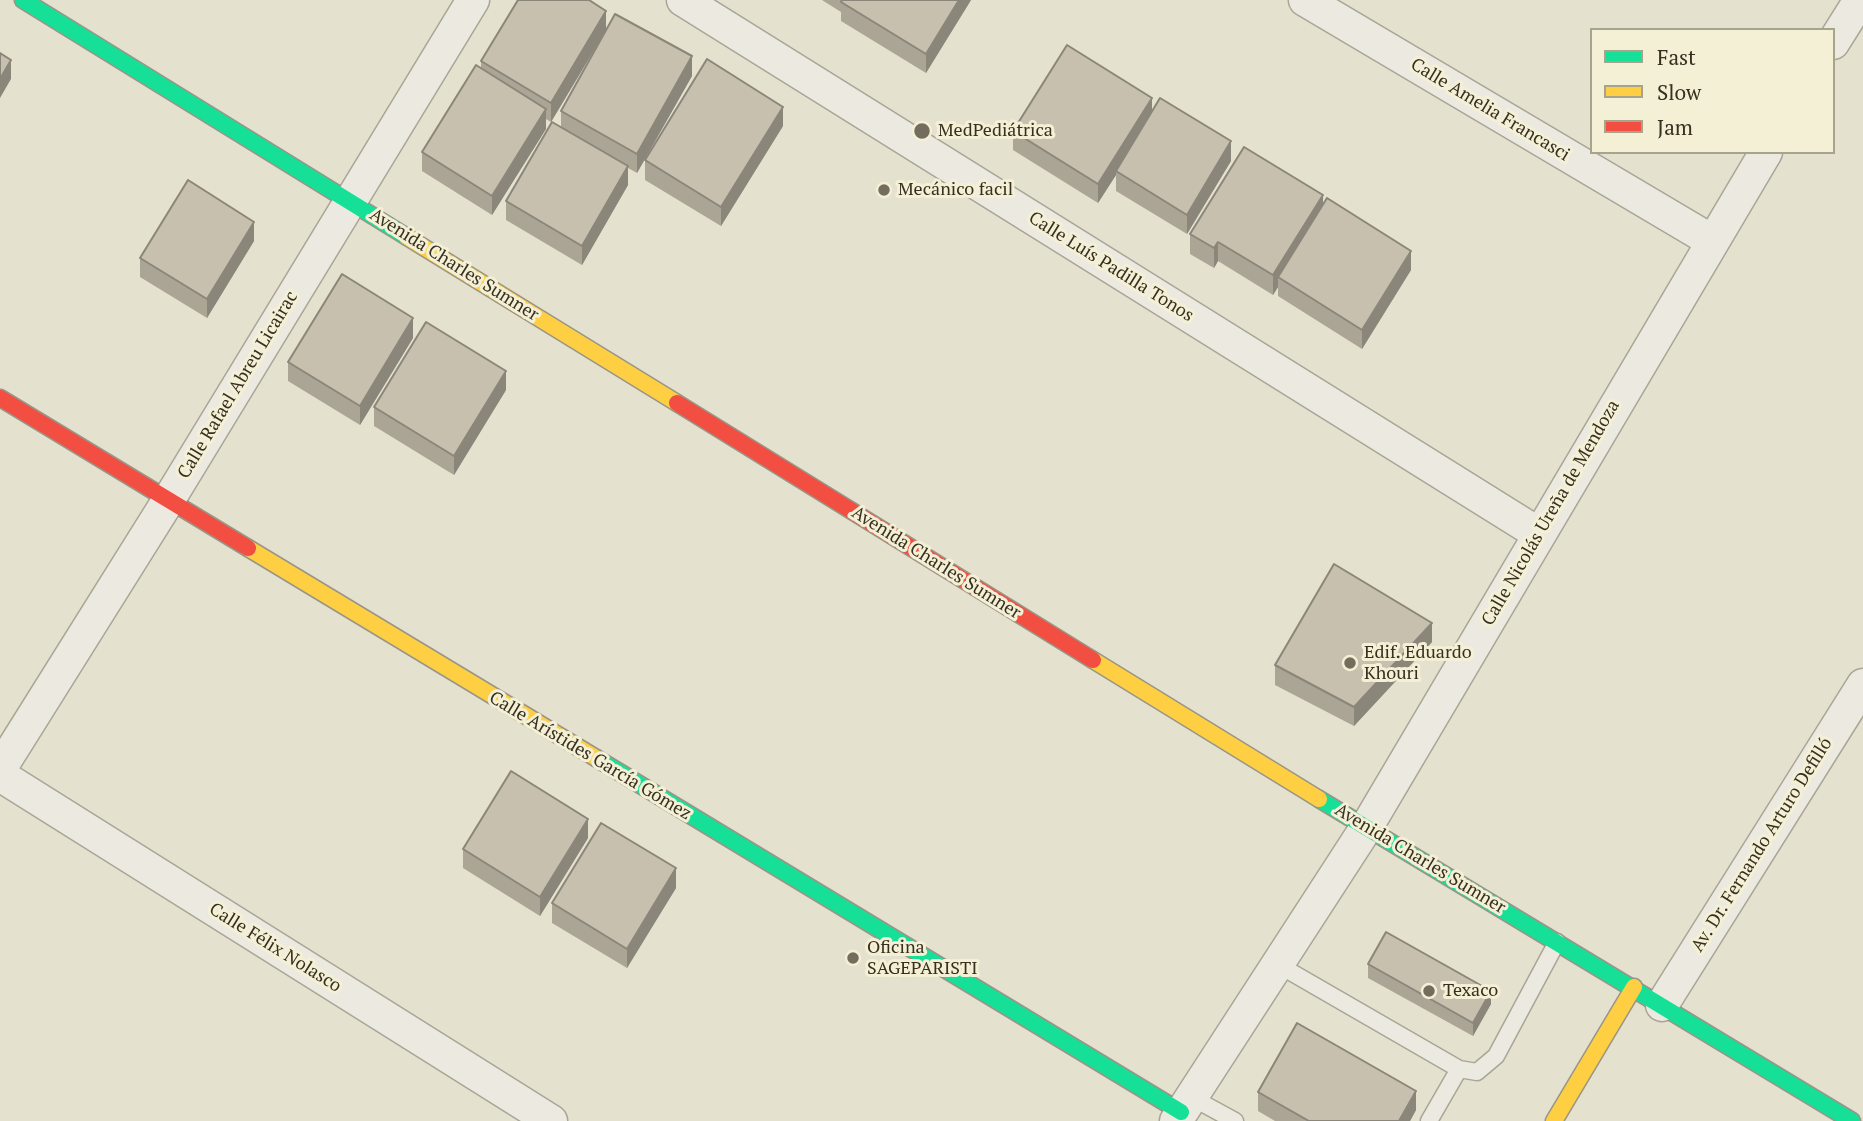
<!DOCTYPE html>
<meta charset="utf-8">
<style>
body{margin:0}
#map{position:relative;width:1863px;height:1121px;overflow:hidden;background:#e4e1ce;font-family:"PT Serif",serif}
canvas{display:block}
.legend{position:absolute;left:1590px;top:28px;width:245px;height:126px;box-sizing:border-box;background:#f4f0d6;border:2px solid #a8a38d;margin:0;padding:9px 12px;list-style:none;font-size:21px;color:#372f20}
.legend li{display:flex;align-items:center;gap:14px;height:35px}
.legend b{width:35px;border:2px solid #a8a38d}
</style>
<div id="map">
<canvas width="1863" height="1121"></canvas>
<ul class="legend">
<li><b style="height:9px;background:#16e098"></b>Fast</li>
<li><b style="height:9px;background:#ffcf43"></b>Slow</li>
<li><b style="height:9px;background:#f24e42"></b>Jam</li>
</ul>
</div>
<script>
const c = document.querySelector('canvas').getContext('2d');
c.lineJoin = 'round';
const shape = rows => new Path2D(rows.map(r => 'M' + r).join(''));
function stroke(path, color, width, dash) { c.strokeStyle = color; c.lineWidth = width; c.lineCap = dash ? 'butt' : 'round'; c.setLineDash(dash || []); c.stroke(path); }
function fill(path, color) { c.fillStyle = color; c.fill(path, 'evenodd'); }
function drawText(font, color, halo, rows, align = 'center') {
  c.font = font + ' "PT Serif",serif'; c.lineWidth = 6; c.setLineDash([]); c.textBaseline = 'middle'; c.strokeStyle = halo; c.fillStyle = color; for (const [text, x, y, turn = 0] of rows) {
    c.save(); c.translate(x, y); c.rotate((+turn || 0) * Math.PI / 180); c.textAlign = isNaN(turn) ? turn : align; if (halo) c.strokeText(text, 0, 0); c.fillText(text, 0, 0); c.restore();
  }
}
const lane = shape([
 [1277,964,1459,1069,1477,1072,1496,1056,1557,942],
 [1191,1097,1235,1121],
 [1429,1121,1459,1069]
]);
const street = shape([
 [683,0,1539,534],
 [1305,0,1712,241],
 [1833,43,1860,0],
 [0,769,168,501,473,0],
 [0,775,551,1121],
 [1662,1005,1863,685],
 [1176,1121,1366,828,1766,152]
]);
const fast = shape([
 [23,0,407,237],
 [596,758,1181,1112],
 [1319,799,1852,1121]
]);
const slow = shape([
 [407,237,677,403],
 [248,548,596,758],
 [1093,660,1319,799],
 [1554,1121,1634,987]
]);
const jam = shape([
 [0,398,248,548],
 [677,403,1093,660]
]);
stroke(lane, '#a9a597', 19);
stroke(street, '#a9a597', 35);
stroke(fast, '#999587', 19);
stroke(slow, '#999587', 19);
stroke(jam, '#999587', 19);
stroke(lane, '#eceae0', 16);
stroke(street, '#eceae0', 32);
stroke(fast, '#16e098', 16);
stroke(slow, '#ffcf43', 16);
stroke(jam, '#f24e42', 16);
fill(shape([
 [822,0,971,0,926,73,841,21,841,12],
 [606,30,692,76,637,173,628,168,628,185,582,265,506,220,506,201,561,127,561,111,605,32,551,122,546,119,546,129,492,215,422,171,422,152,481,68,481,61],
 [1152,111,1231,161,1187,234,1116,191,1116,175,1098,203,1013,150,1013,131],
 [783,126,721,226,645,180,645,160],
 [1323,205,1411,270,1362,349,1278,296,1278,287,1273,295,1218,261,1214,268,1190,254,1190,234],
 [254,241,207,318,140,277,140,258],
 [413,338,360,425,288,381,288,362],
 [506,390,454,475,374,426,374,407],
 [1432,642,1354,726,1275,685,1275,665],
 [588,838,540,916,463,868,463,849],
 [676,888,627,968,552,923,552,903],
 [1368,964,1491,1004,1473,1036,1368,978],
 [1258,1092,1416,1110,1410,1121,1275,1121,1258,1111]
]), '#aba596');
fill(shape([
 [959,0,971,0,926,73,926,54],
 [606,11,606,30,551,122,551,103],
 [692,56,692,76,637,173,637,154],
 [11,60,11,79,0,98,0,79],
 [1152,98,1152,117,1116,171,1116,175,1098,203,1098,184],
 [783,107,783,126,721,226,721,207],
 [546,109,546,129,492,215,492,196],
 [1231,141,1231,161,1187,234,1187,215],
 [628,166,628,185,582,265,582,246],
 [1323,195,1323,214,1278,277,1278,287,1273,295,1273,275],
 [254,222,254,241,207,318,207,299],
 [1218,242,1218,261,1214,268,1214,248],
 [1411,251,1411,270,1362,349,1362,330],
 [413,318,413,338,360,425,360,406],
 [506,371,506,390,454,475,454,456],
 [1432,623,1432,642,1354,726,1354,707],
 [588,819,588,838,540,916,540,897],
 [676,868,676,888,627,968,627,949],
 [1491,991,1491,1004,1473,1036,1473,1023],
 [1416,1091,1416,1110,1410,1121,1399,1121]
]), '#8b867a');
const building = shape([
 [518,0,589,0,606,11,551,103,481,61,518,0],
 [842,0,959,0,926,54,841,2,842,0],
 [615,14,692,56,637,154,561,111,615,14],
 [1067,45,1152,98,1098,184,1013,131,1067,45],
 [0,53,11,60,0,79,0,53],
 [707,59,783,107,721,207,645,160,707,59],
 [476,65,546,109,492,196,422,152,476,65],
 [1160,98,1231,141,1187,215,1116,171,1160,98],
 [552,122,628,166,582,246,506,201,552,122],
 [1244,147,1323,195,1273,275,1218,242,1214,248,1190,234,1244,147],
 [188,180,254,222,207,299,140,258,188,180],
 [1327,198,1411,251,1362,330,1278,277,1327,198],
 [342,274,413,318,360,406,288,362,342,274],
 [426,322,506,371,454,456,374,407,426,322],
 [1334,564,1432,623,1354,707,1275,665,1334,564],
 [511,771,588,819,540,897,463,849,511,771],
 [601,823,676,868,627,949,552,903,601,823],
 [1386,932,1491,991,1473,1023,1368,964,1386,932],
 [1297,1023,1416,1091,1399,1121,1309,1121,1258,1092,1297,1023]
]);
fill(building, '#c7c0af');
stroke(building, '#8b867a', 2);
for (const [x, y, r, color] of [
 [922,131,9,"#746d5d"],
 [884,190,7,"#746d5d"],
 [1350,663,7,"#746d5d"],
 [853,958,7,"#746d5d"],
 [1429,991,7,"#746d5d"]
]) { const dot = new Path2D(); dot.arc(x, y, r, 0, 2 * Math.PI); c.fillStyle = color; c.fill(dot); stroke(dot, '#f4f0d6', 2.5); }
drawText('18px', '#372f20', '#f4f0d6', [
 ["Calle Amelia Francasci",1490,110,31],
 ["Avenida Charles Sumner",454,265,32],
 ["Calle Luís Padilla Tonos",1111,267,32],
 ["Calle Rafael Abreu Licairac",238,385,-59],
 ["Calle Nicolás Ureña de Mendoza",1551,513,-60],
 ["Avenida Charles Sumner",936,563,32],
 ["Calle Arístides García Gómez",590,756,31],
 ["Av. Dr. Fernando Arturo Defilló",1762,845,-58],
 ["Avenida Charles Sumner",1420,859,31],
 ["Calle Félix Nolasco",275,948,32]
]);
drawText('18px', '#372f20', '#f4f0d6', [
 ["MedPediátrica",938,131],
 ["Mecánico facil",898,190],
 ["Edif. Eduardo",1364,653],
 ["Khouri",1364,674],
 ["Oficina",867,948],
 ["SAGEPARISTI",867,969],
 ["Texaco",1443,991]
], 'left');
</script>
